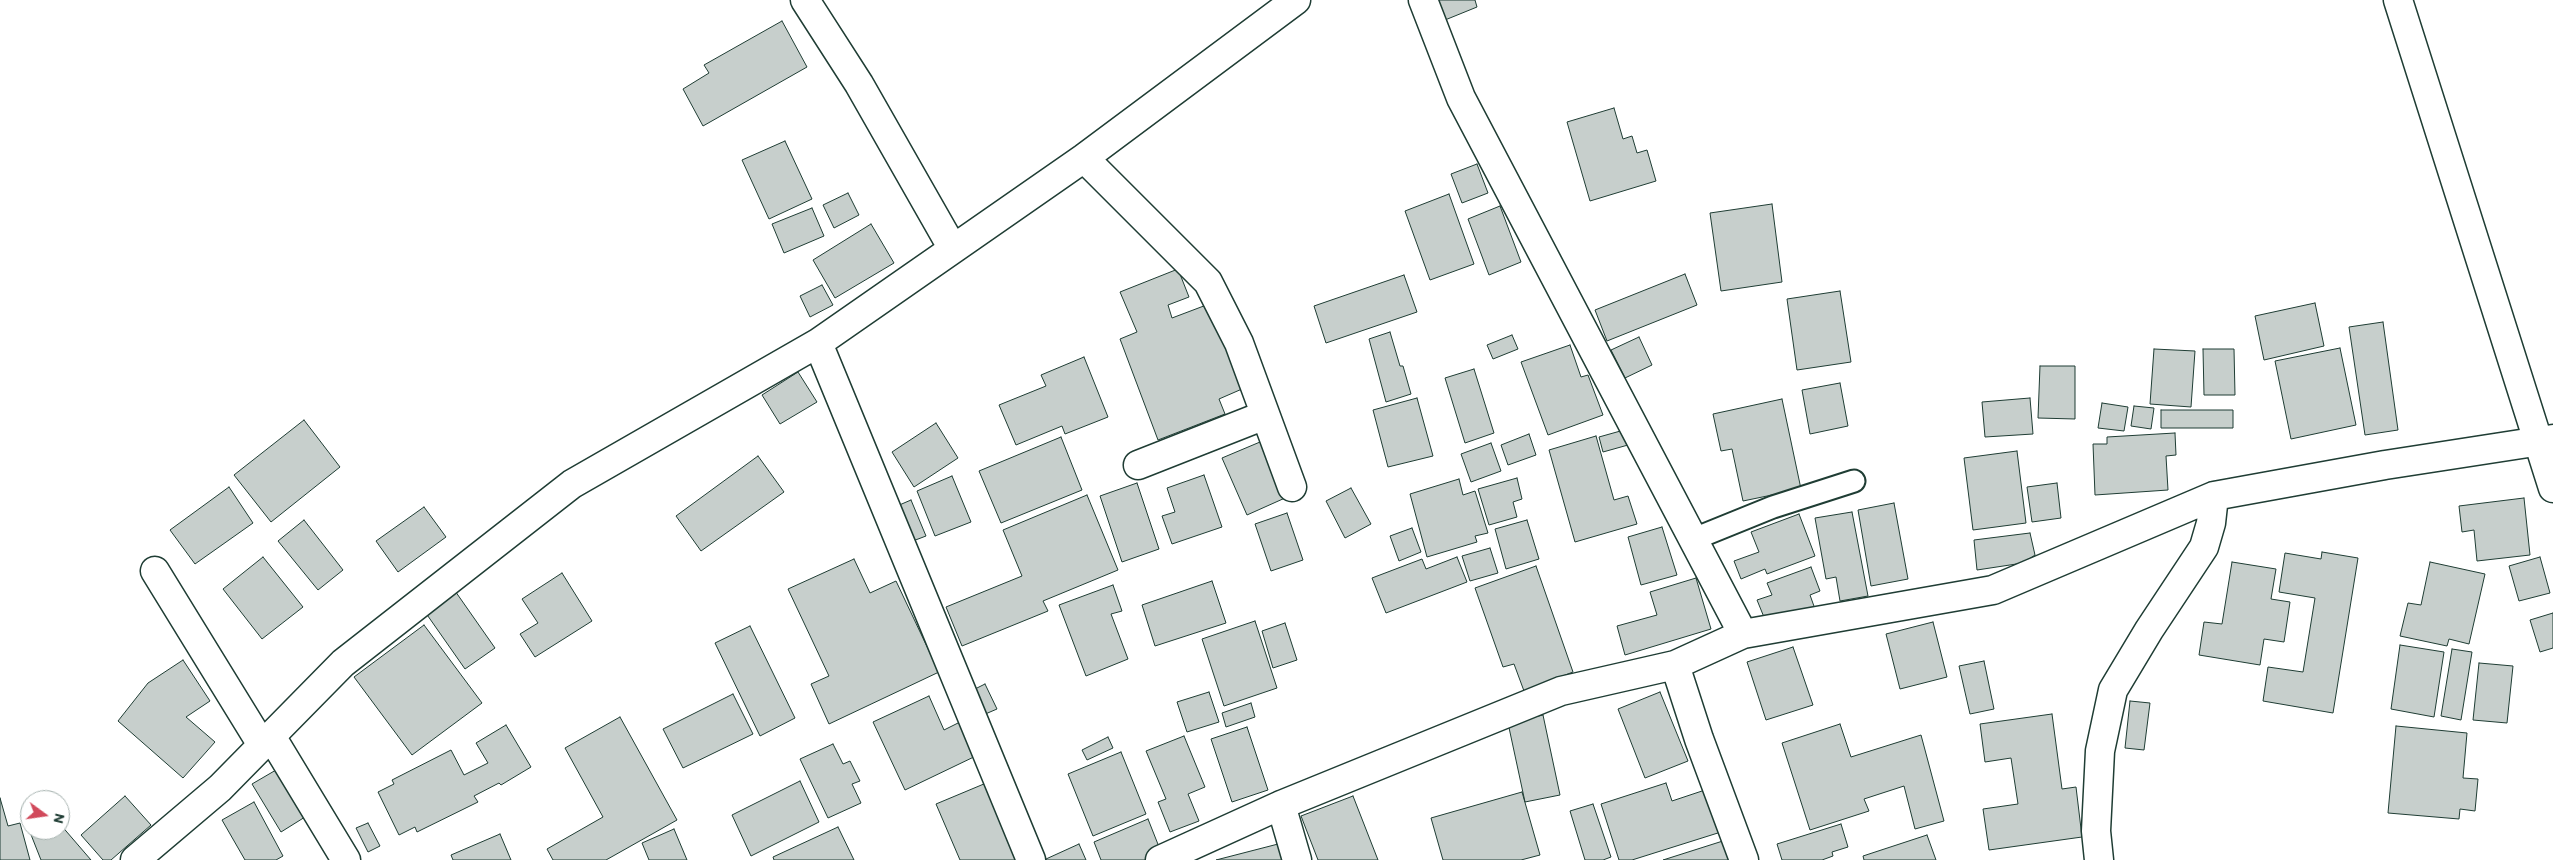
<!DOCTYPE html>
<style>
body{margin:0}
#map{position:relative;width:2553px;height:860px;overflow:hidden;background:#fff;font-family:Itim,sans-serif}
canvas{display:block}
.north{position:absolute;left:20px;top:790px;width:50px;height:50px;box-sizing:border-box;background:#fff;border:1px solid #a5b1ae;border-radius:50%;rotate:104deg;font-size:14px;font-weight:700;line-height:20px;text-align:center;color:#1f3d34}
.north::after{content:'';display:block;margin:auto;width:18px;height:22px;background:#d1495b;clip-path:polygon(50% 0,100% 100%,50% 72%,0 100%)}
</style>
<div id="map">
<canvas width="2553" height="860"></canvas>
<div class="north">N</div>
</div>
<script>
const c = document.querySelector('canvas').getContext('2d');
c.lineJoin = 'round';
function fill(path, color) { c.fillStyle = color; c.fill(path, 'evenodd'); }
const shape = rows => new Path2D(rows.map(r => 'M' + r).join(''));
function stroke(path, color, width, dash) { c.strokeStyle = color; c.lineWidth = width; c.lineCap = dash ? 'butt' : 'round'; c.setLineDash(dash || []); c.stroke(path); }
const building = shape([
 [1437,0,1475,0,1477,7,1445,20,1437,0],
 [782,21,807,67,703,126,683,89,709,73,704,65,782,21],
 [1614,108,1623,139,1632,136,1637,153,1647,150,1656,181,1590,201,1567,122,1614,108],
 [785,141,812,199,769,219,742,160,785,141],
 [1477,164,1488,193,1462,203,1451,174,1477,164],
 [848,193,859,215,834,228,823,205,848,193],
 [1449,194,1474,264,1430,280,1405,211,1449,194],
 [1772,204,1782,282,1721,291,1710,213,1772,204],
 [1500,206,1521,262,1489,275,1468,219,1500,206],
 [812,208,824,236,784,253,772,224,812,208],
 [871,224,894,263,835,298,813,260,871,224],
 [1178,269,1189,297,1168,305,1172,318,1209,304,1242,389,1219,399,1225,414,1158,440,1120,339,1137,332,1120,292,1178,269],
 [1685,274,1697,305,1607,341,1595,310,1685,274],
 [1404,275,1417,312,1326,343,1314,306,1404,275],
 [822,285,833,305,810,317,800,296,822,285],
 [1840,291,1851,362,1797,370,1787,299,1840,291],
 [2315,303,2324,346,2264,360,2255,316,2315,303],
 [2383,322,2398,430,2365,435,2349,327,2383,322],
 [1390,332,1400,366,1403,366,1411,394,1386,402,1369,339,1390,332],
 [1512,335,1518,349,1493,359,1487,345,1512,335],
 [1639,337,1652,365,1625,378,1611,350,1639,337],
 [1570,345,1581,377,1588,375,1603,415,1548,435,1521,362,1570,345],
 [2340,348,2356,425,2291,439,2275,361,2340,348],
 [2154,349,2195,351,2191,407,2150,404,2154,349],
 [2203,349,2234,349,2235,395,2204,395,2203,349],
 [1084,357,1108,417,1065,434,1062,426,1016,445,999,405,1046,386,1041,375,1084,357],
 [2040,366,2075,366,2075,419,2038,418,2040,366],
 [1474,369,1494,433,1465,443,1445,378,1474,369],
 [798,372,817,402,780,424,762,395,798,372],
 [1840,383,1848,426,1810,434,1802,390,1840,383],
 [1417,398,1433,456,1388,467,1373,410,1417,398],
 [2030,398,2033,434,1985,437,1982,402,2030,398],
 [1782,399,1801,489,1743,501,1732,449,1721,451,1713,414,1782,399],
 [2102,403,2128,407,2124,431,2098,428,2102,403],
 [2134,406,2154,408,2151,429,2131,426,2134,406],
 [2161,410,2233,410,2233,428,2161,428,2161,410],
 [304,420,340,467,271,522,234,475,304,420],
 [936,423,958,458,914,487,892,452,936,423],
 [1624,430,1628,445,1603,452,1599,437,1624,430],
 [2175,433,2176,455,2166,456,2168,490,2095,495,2093,444,2107,444,2107,437,2175,433],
 [1529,434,1536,455,1508,465,1501,445,1529,434],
 [1596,436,1614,500,1628,496,1637,524,1575,542,1549,450,1596,436],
 [1061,437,1082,490,1001,523,979,471,1061,437],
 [1260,442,1285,498,1247,515,1222,458,1260,442],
 [1491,443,1501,471,1471,482,1461,454,1491,443],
 [2017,451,2026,523,1973,530,1964,458,2017,451],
 [758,456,784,492,701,551,676,516,758,456],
 [1204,475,1222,527,1172,544,1162,516,1175,512,1167,488,1204,475],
 [952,476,971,522,935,536,917,491,952,476],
 [1517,478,1522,499,1513,502,1517,517,1489,525,1478,489,1517,478],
 [1459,479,1463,495,1475,491,1488,533,1475,536,1477,542,1427,557,1410,494,1459,479],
 [1137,483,1159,549,1122,562,1100,496,1137,483],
 [2057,483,2061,518,2032,522,2027,487,2057,483],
 [229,487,253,523,195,564,170,530,229,487],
 [1351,488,1371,524,1345,538,1326,501,1351,488],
 [1087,495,1118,570,1043,601,1048,611,962,646,946,607,1022,576,1003,530,1087,495],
 [2524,498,2530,555,2477,561,2474,530,2462,532,2459,506,2524,498],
 [911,500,926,536,905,544,890,509,911,500],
 [1894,503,1908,579,1871,586,1858,510,1894,503],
 [424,507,446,537,398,572,376,541,424,507],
 [1852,512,1868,596,1840,601,1836,577,1826,579,1815,518,1852,512],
 [1287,513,1303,560,1271,571,1255,524,1287,513],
 [1799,514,1815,556,1767,574,1765,569,1741,579,1734,561,1759,552,1751,532,1799,514],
 [304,520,343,570,318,590,278,541,304,520],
 [1527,520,1539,559,1506,569,1495,529,1527,520],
 [1662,527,1677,575,1641,585,1628,537,1662,527],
 [1412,528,1421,552,1399,561,1390,536,1412,528],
 [2030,533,2035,555,2023,563,1977,570,1974,540,2030,533],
 [1490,548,1498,573,1470,581,1462,556,1490,548],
 [2322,552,2358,558,2333,713,2263,701,2268,667,2303,672,2315,598,2279,592,2285,553,2321,559,2322,552],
 [263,557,303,607,262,639,223,589,263,557],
 [1457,557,1467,582,1386,613,1372,578,1422,559,1426,569,1457,557],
 [2540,557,2550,593,2519,601,2509,566,2540,557],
 [854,559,870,593,896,581,939,672,829,724,811,684,829,676,788,589,854,559],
 [2232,562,2276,569,2271,599,2290,602,2284,642,2264,639,2260,665,2199,655,2204,622,2222,624,2232,562],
 [2430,562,2485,574,2469,644,2449,639,2447,646,2400,636,2408,603,2421,605,2430,562],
 [1536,566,1573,672,1524,691,1514,664,1503,667,1475,588,1536,566],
 [1811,567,1820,591,1810,595,1815,609,1768,627,1757,600,1772,595,1767,583,1811,567],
 [562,573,592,621,535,657,520,634,538,623,522,599,562,573],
 [1696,578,1711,629,1625,655,1617,626,1657,615,1650,592,1696,578],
 [1212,581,1226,623,1155,646,1142,605,1212,581],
 [1113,585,1122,611,1111,614,1128,659,1086,676,1059,605,1113,585],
 [453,588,495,648,465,669,423,609,453,588],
 [2553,613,2553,648,2540,652,2530,620,2553,613],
 [1255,621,1277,688,1224,706,1202,639,1255,621],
 [1933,622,1947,677,1900,689,1886,634,1933,622],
 [1285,623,1297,660,1273,668,1262,631,1285,623],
 [424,625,482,703,412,755,354,677,424,625],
 [750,626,795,718,760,736,715,643,750,626],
 [2400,645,2444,652,2434,717,2391,709,2400,645],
 [1793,647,1813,705,1766,720,1747,662,1793,647],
 [2452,649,2472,652,2461,720,2441,716,2452,649],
 [183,660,210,701,186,717,215,742,183,778,118,721,148,683,183,660],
 [1984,661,1994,709,1970,714,1959,666,1984,661],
 [2479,663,2513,666,2507,723,2473,720,2479,663],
 [985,684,997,709,983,715,971,691,985,684],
 [1209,692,1219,722,1187,732,1177,702,1209,692],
 [1660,692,1688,761,1645,778,1618,709,1660,692],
 [733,694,753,734,683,768,663,729,733,694],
 [929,696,944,730,964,720,980,754,905,790,873,722,929,696],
 [2130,701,2150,703,2144,750,2125,748,2130,701],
 [1251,703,1255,717,1226,727,1222,713,1251,703],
 [2052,714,2062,789,2076,787,2082,837,1989,850,1983,809,2018,804,2011,758,1985,762,1980,724,2052,714],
 [1543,715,1560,795,1525,802,1508,723,1543,715],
 [620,717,677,820,606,860,553,860,547,849,603,817,565,748,620,717],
 [1840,724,1851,757,1921,735,1944,821,1915,829,1904,786,1864,799,1869,811,1810,830,1782,743,1840,724],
 [506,725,531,767,501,785,499,783,474,796,478,802,417,832,415,827,399,835,378,792,394,784,392,780,451,750,464,775,488,763,476,743,506,725],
 [2396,726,2467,733,2463,778,2478,779,2475,811,2460,809,2459,819,2388,813,2396,726],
 [1247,727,1268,790,1232,802,1211,739,1247,727],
 [1184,736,1205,787,1188,794,1199,821,1170,832,1158,802,1166,799,1146,751,1184,736],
 [1108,737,1113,748,1087,760,1082,750,1108,737],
 [833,744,843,764,850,761,860,781,852,784,861,803,828,818,800,759,833,744],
 [1121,752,1146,814,1093,836,1068,774,1121,752],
 [276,770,305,817,281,832,252,784,276,770],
 [800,781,819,822,751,856,732,815,800,781],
 [991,781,1025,860,960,860,936,804,991,781],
 [1666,783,1672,801,1708,789,1721,832,1632,860,1619,860,1601,804,1666,783],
 [1522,792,1540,855,1521,860,1443,860,1431,818,1522,792],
 [125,796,151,825,111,860,103,860,81,835,125,796],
 [1353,796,1378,860,1318,860,1301,816,1353,796],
 [0,798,8,826,20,823,30,860,0,860,0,798],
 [254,802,283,856,276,860,245,860,222,820,254,802],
 [1593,804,1611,857,1603,860,1585,860,1570,811,1593,804],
 [1148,819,1163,857,1156,860,1101,860,1094,842,1148,819],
 [30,820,30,830,60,830,60,824,91,860,41,860,26,822,30,820],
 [368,823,380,846,368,852,356,828,368,823],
 [1841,824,1848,847,1832,852,1833,856,1822,860,1782,860,1777,844,1841,824],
 [838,827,854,860,774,860,773,857,838,827],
 [674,829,687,860,649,860,642,843,674,829],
 [500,834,511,860,453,860,451,855,500,834],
 [1927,835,1936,860,1864,860,1863,856,1927,835],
 [1726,840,1732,860,1663,860,1726,840],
 [1282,843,1286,860,1216,860,1282,843],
 [1079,844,1086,860,1046,860,1046,859,1079,844]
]);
fill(building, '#c7cfcc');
stroke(building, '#1f3d34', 1);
const lane = shape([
 [1694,539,1773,507,1854,481]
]);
const street = shape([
 [805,0,859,84,953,249],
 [1423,0,1461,98,1743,634],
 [1084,158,1208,282,1239,343,1292,487],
 [818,343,1031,860],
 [1138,465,1265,415],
 [155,571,262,745],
 [1675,665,1699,739,1744,860],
 [271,736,346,860],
 [1281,805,1297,860],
 [135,860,220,788,343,663,572,484,818,343,1084,158,1296,0],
 [1160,860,1281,805,1561,691,1675,665,1743,634,1993,590,2214,496,2385,465,2553,439],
 [2099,860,2096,831,2100,751,2113,690,2149,630,2204,547,2211,523,2214,496]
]);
const secondary = shape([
 [2398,0,2553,488]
]);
stroke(lane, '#1f3d34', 25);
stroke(street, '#1f3d34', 31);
stroke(secondary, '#1f3d34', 31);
stroke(lane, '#fff', 21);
stroke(street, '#fff', 28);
stroke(secondary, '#fff', 28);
</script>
